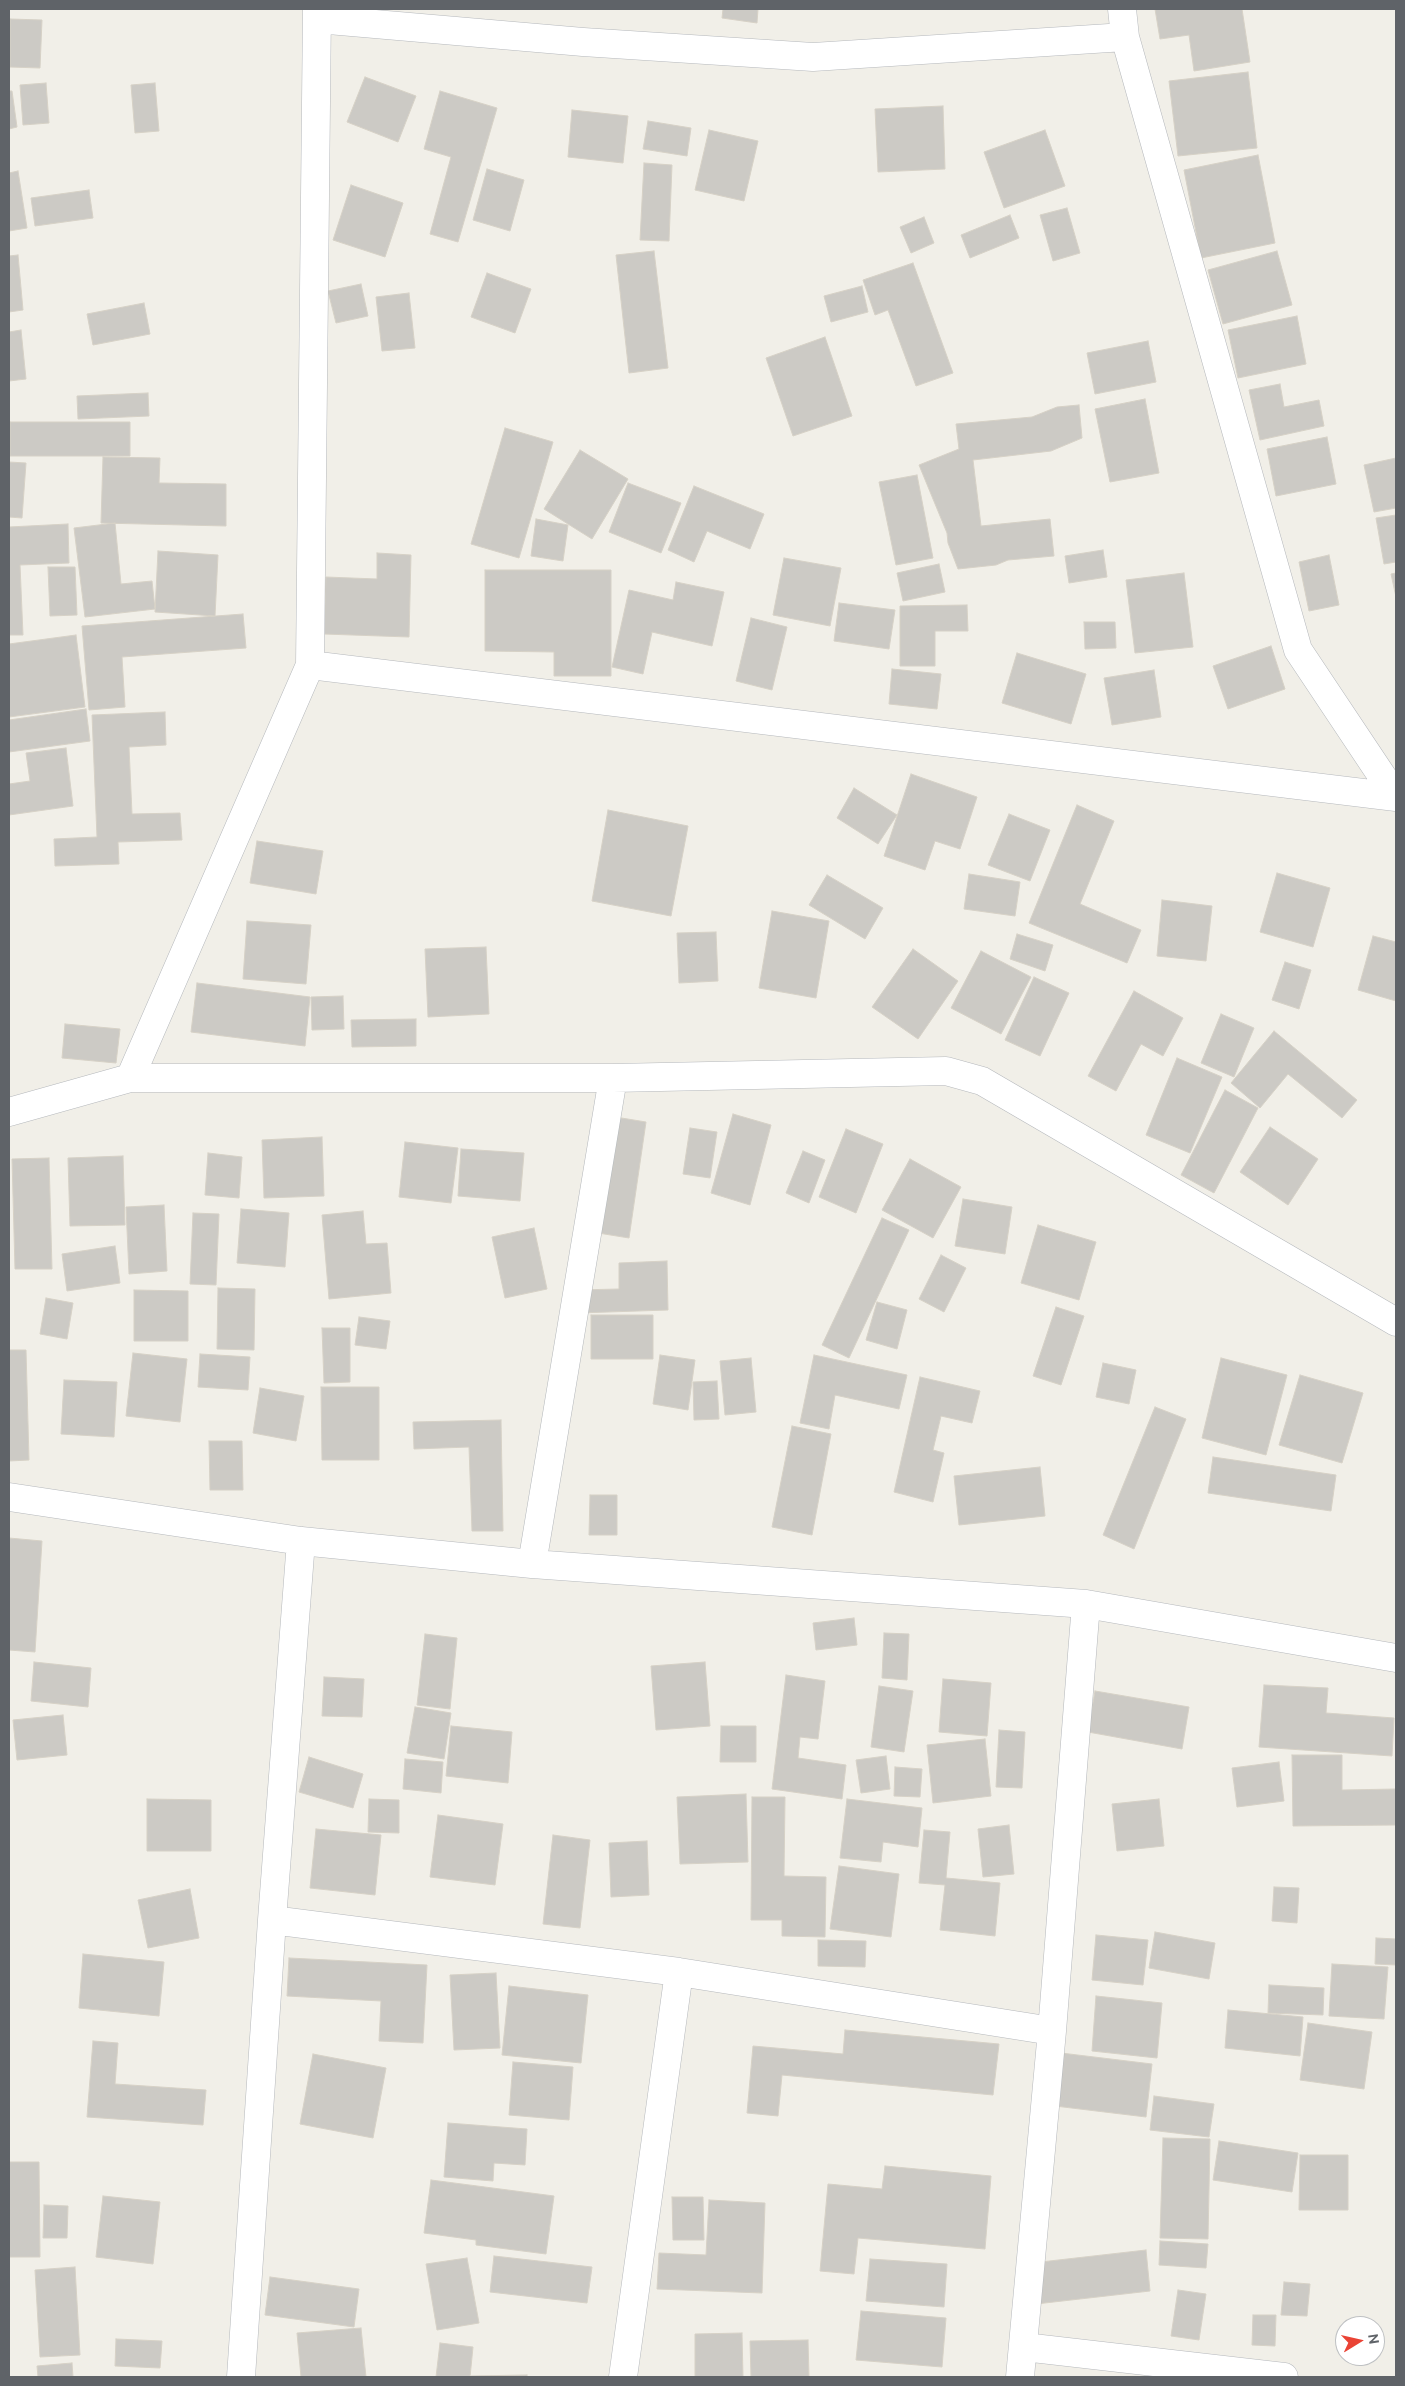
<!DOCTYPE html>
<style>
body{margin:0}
#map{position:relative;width:1405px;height:2386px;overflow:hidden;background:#f1efe8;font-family:Ubuntu,sans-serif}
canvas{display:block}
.frame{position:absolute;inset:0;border:10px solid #5f6368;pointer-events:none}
.north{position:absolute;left:1335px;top:2316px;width:50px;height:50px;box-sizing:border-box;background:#fff;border:1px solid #bfc1c3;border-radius:50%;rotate:81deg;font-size:14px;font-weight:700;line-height:20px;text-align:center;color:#5f6368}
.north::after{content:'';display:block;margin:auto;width:18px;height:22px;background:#ea4335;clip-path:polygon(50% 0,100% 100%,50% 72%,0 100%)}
</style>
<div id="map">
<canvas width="1405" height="2386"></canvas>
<div class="frame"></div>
<div class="north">N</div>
</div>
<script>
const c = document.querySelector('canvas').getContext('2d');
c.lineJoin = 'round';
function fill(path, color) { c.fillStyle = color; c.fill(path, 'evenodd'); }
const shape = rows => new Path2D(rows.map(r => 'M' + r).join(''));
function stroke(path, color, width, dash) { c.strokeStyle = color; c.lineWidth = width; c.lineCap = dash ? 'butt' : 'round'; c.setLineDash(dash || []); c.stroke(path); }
const building = shape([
 [723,9,758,9,757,23,722,18,723,9],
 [1155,9,1242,9,1250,62,1194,71,1189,35,1160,39,1155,9],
 [10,19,42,20,40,68,10,67,10,19],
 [1248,72,1257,148,1178,156,1169,81,1248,72],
 [365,77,416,96,398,142,347,122,365,77],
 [46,83,49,123,23,125,20,85,46,83],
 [155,83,159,131,135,133,131,85,155,83],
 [9,91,12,91,17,127,9,129,9,91],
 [440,91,497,108,458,242,430,234,451,157,424,149,440,91],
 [943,106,945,169,878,172,875,109,943,106],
 [572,110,628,116,623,163,568,157,572,110],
 [648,121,691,128,687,156,643,149,648,121],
 [709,130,758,141,744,201,695,190,709,130],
 [1045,130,1065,186,1004,208,984,152,1045,130],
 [1258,155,1275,243,1201,258,1184,170,1258,155],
 [644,163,672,165,669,241,640,240,644,163],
 [487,169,524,180,510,231,473,220,487,169],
 [18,171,27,228,9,231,9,173,18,171],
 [351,185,403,203,385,257,333,240,351,185],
 [89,190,93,218,35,226,31,198,89,190],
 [1067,208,1080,253,1053,261,1040,215,1067,208],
 [1010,215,1019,238,970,258,961,235,1010,215],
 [924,217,934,243,911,253,900,227,924,217],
 [654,251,668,368,629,373,616,255,654,251],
 [1277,251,1292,305,1223,324,1208,270,1277,251],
 [18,255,23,310,9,312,9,256,18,255],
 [913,263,953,373,916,386,888,310,875,315,863,280,913,263],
 [487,273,531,289,515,333,471,317,487,273],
 [361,284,368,316,336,323,328,291,361,284],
 [862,286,868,312,831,322,824,296,862,286],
 [409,293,415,348,382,351,376,297,409,293],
 [144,303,150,334,93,345,87,314,144,303],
 [1297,316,1306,364,1238,378,1228,330,1297,316],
 [21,330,26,379,9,381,9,332,21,330],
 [825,337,852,416,793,436,766,358,825,337],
 [1148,341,1156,382,1095,394,1087,353,1148,341],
 [1280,384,1284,407,1319,400,1324,426,1260,440,1249,390,1280,384],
 [148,393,149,416,78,419,77,396,148,393],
 [1145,399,1159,473,1110,482,1095,409,1145,399],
 [1079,405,1082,438,1051,451,973,460,981,526,1050,519,1054,556,1008,560,996,565,958,569,948,543,947,533,919,465,959,449,956,424,1032,417,1057,407,1079,405],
 [10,422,130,422,130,456,10,456,10,422],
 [505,428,553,442,519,558,471,544,505,428],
 [1327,437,1336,484,1276,496,1267,449,1327,437],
 [580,450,628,479,592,539,544,509,580,450],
 [103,457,160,458,159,483,226,484,226,526,101,523,103,457],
 [1396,458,1396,508,1374,512,1364,465,1396,458],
 [9,462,26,463,22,518,9,517,9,462],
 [917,475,933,558,896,565,879,482,917,475],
 [628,483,681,503,661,553,609,532,628,483],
 [694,486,764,514,750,549,707,531,694,562,668,550,694,486],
 [1396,515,1396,562,1384,564,1376,518,1396,515],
 [536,519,568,525,563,561,531,556,536,519],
 [115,523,121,584,152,581,155,609,85,617,74,528,115,523],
 [68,524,69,563,20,565,23,635,9,635,9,527,68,524],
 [1103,550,1107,577,1069,583,1065,556,1103,550],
 [158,551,218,555,215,616,155,612,158,551],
 [377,553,411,555,409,637,324,634,326,577,377,579,377,553],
 [1329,555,1339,605,1309,611,1299,562,1329,555],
 [784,558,841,568,830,626,773,615,784,558],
 [939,564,945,592,903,601,897,573,939,564],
 [48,567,75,567,77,615,50,616,48,567],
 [485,570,611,570,611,676,554,676,554,652,485,651,485,570],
 [1184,573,1193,647,1135,653,1126,580,1184,573],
 [1396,573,1396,597,1391,574,1396,573],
 [676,582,724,592,712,646,652,632,643,674,612,667,629,590,673,600,676,582],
 [839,603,895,610,889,649,834,641,839,603],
 [967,605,968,631,935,631,935,666,900,666,900,606,967,605],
 [243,614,246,648,122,657,125,707,89,710,82,626,243,614],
 [751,618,787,627,772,690,736,681,751,618],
 [1084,622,1115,622,1116,648,1085,649,1084,622],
 [76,635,85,707,9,717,9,644,76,635],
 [1271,646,1285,689,1228,709,1213,666,1271,646],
 [1017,653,1086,674,1071,724,1002,703,1017,653],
 [892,669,941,674,937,709,889,704,892,669],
 [1154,670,1161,717,1112,725,1104,678,1154,670],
 [86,709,90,741,9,752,9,720,86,709],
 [165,712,166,745,129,747,132,814,180,813,182,840,118,842,119,864,55,866,54,839,97,837,92,715,165,712],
 [66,748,73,806,9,815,9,784,30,781,26,753,66,748],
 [911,774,977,797,960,849,935,841,925,870,884,856,911,774],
 [854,788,897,815,878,844,837,818,854,788],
 [1077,805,1114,821,1080,904,1141,930,1127,963,1029,923,1077,805],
 [608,810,688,826,671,916,592,901,608,810],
 [1009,814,1050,830,1030,881,988,865,1009,814],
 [257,841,323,851,316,894,250,883,257,841],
 [1277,873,1330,888,1313,947,1260,932,1277,873],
 [969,874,1020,882,1015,916,964,909,969,874],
 [827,875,883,908,865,939,809,905,827,875],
 [1162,900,1212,906,1206,961,1157,956,1162,900],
 [772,911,829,921,816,998,759,988,772,911],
 [247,921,311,925,306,984,243,979,247,921],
 [716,932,718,981,679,983,677,933,716,932],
 [1017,934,1053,945,1045,971,1010,959,1017,934],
 [1373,936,1396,942,1396,1001,1358,990,1373,936],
 [486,947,489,1014,428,1017,425,949,486,947],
 [913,949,958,981,918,1039,872,1007,913,949],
 [981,951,1031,977,1001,1034,951,1008,981,951],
 [1285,962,1311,970,1299,1009,1272,1000,1285,962],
 [1034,977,1069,993,1040,1056,1005,1040,1034,977],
 [197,983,310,997,305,1046,191,1032,197,983],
 [1134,991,1183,1018,1163,1056,1141,1044,1116,1091,1088,1076,1134,991],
 [343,996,344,1029,312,1030,311,997,343,996],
 [1221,1014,1254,1028,1234,1077,1201,1063,1221,1014],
 [416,1019,416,1046,352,1047,351,1020,416,1019],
 [65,1024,120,1029,116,1063,62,1058,65,1024],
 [1274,1031,1357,1100,1342,1118,1288,1074,1260,1108,1231,1083,1274,1031],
 [1177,1058,1222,1077,1190,1153,1146,1135,1177,1058],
 [1225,1090,1258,1108,1214,1193,1181,1175,1225,1090],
 [733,1114,771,1125,750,1205,711,1193,733,1114],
 [603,1115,646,1122,629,1238,586,1231,603,1115],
 [1270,1127,1318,1159,1288,1205,1240,1172,1270,1127],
 [690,1128,717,1132,710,1178,683,1174,690,1128],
 [846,1129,883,1144,856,1213,819,1197,846,1129],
 [322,1137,324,1196,264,1198,262,1140,322,1137],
 [405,1142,458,1148,451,1203,399,1197,405,1142],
 [461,1149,524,1153,520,1201,458,1196,461,1149],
 [803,1151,825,1160,809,1203,786,1193,803,1151],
 [208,1153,242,1157,239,1198,205,1195,208,1153],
 [123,1156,125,1225,70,1226,68,1158,123,1156],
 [49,1158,52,1269,15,1269,12,1159,49,1158],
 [910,1159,961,1187,933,1238,882,1210,910,1159],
 [963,1199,1012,1207,1005,1254,955,1246,963,1199],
 [164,1205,167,1271,129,1274,126,1207,164,1205],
 [241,1209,289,1213,285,1267,237,1263,241,1209],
 [363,1211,366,1244,387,1243,391,1293,329,1299,322,1215,363,1211],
 [193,1213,219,1214,216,1285,190,1284,193,1213],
 [882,1218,909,1230,849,1358,822,1345,882,1218],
 [1038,1225,1096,1242,1079,1300,1021,1283,1038,1225],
 [534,1228,547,1289,505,1298,492,1237,534,1228],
 [115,1246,120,1283,67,1291,62,1254,115,1246],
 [941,1255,966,1268,944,1312,919,1299,941,1255],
 [667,1261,668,1310,578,1313,577,1290,619,1289,619,1263,667,1261],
 [218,1288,255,1289,254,1350,217,1349,218,1288],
 [134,1290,188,1291,188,1341,134,1341,134,1290],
 [46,1298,73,1303,67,1339,40,1334,46,1298],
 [877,1302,907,1310,897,1349,866,1340,877,1302],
 [1056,1307,1084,1316,1061,1385,1033,1376,1056,1307],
 [591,1315,653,1315,653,1359,591,1359,591,1315],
 [359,1317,390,1321,386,1349,355,1345,359,1317],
 [322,1328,350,1328,350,1382,324,1383,322,1328],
 [9,1350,26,1350,29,1460,9,1461,9,1350],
 [133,1353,187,1359,180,1422,126,1416,133,1353],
 [200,1354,250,1357,248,1390,198,1387,200,1354],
 [660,1355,695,1360,688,1410,653,1404,660,1355],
 [814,1355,907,1375,899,1409,835,1395,829,1429,800,1423,814,1355],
 [751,1358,756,1412,725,1415,720,1361,751,1358],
 [1221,1358,1287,1375,1266,1455,1202,1438,1221,1358],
 [1103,1363,1136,1370,1129,1404,1096,1397,1103,1363],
 [1300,1375,1363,1393,1342,1463,1279,1445,1300,1375],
 [920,1377,980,1391,972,1423,941,1416,933,1450,944,1453,933,1502,894,1492,920,1377],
 [64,1380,117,1382,114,1437,61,1434,64,1380],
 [717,1381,719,1419,694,1420,693,1382,717,1381],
 [321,1387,379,1387,379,1460,322,1460,321,1387],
 [260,1388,304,1396,296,1441,253,1433,260,1388],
 [1155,1407,1186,1419,1134,1549,1103,1535,1155,1407],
 [501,1420,503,1531,472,1531,469,1447,414,1449,413,1422,501,1420],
 [792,1426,831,1434,812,1535,772,1527,792,1426],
 [209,1441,242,1441,243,1490,210,1490,209,1441],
 [1213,1457,1336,1475,1331,1511,1208,1493,1213,1457],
 [1040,1467,1045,1516,959,1525,954,1476,1040,1467],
 [590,1495,617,1495,617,1535,589,1535,590,1495],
 [9,1538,42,1541,35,1652,9,1650,9,1538],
 [854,1618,857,1645,816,1650,813,1623,854,1618],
 [884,1633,909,1634,907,1680,882,1678,884,1633],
 [425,1634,457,1638,450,1709,417,1705,425,1634],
 [34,1662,91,1668,88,1707,31,1701,34,1662],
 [705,1662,710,1726,656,1730,651,1666,705,1662],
 [786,1675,825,1681,818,1739,800,1737,798,1758,846,1765,842,1799,772,1789,786,1675],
 [324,1677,364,1679,362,1717,322,1716,324,1677],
 [943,1679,991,1683,987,1736,939,1732,943,1679],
 [1264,1685,1328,1688,1326,1713,1394,1718,1392,1756,1259,1747,1264,1685],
 [879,1686,913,1691,904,1752,871,1747,879,1686],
 [1095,1691,1189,1707,1182,1749,1088,1732,1095,1691],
 [415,1707,451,1713,444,1759,407,1753,415,1707],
 [63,1715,67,1755,17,1760,13,1720,63,1715],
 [451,1726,512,1732,508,1783,446,1776,451,1726],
 [721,1726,756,1726,756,1762,720,1762,721,1726],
 [999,1730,1025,1732,1022,1788,996,1787,999,1730],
 [985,1739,991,1796,933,1803,927,1745,985,1739],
 [1292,1755,1342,1755,1342,1790,1396,1789,1396,1825,1293,1826,1292,1755],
 [886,1756,890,1789,861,1793,856,1760,886,1756],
 [309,1757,363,1774,353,1808,299,1792,309,1757],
 [405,1759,443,1762,441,1793,403,1789,405,1759],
 [1279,1762,1284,1801,1237,1807,1232,1768,1279,1762],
 [895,1767,922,1769,920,1797,894,1796,895,1767],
 [746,1794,748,1862,680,1864,677,1797,746,1794],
 [752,1797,785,1797,784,1876,826,1877,825,1937,782,1936,782,1920,751,1920,752,1797],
 [147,1799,211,1800,211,1851,147,1851,147,1799],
 [369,1799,399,1800,399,1833,368,1832,369,1799],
 [847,1799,922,1808,918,1847,883,1842,881,1862,840,1858,847,1799],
 [1159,1799,1164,1846,1117,1851,1112,1804,1159,1799],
 [438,1815,503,1824,495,1885,430,1877,438,1815],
 [1009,1825,1014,1874,983,1877,978,1829,1009,1825],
 [316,1829,381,1835,375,1895,310,1888,316,1829],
 [924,1830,950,1832,946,1878,1000,1883,995,1936,940,1930,945,1885,919,1883,924,1830],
 [553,1835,590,1840,580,1928,543,1924,553,1835],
 [647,1841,649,1895,611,1897,609,1843,647,1841],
 [839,1866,899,1874,891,1937,830,1929,839,1866],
 [1274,1887,1299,1888,1297,1923,1272,1921,1274,1887],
 [190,1889,199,1938,148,1948,138,1900,190,1889],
 [1155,1932,1215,1943,1209,1979,1149,1968,1155,1932],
 [1096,1935,1148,1940,1143,1985,1092,1980,1096,1935],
 [1376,1938,1396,1939,1396,1965,1375,1964,1376,1938],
 [818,1940,866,1941,865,1967,818,1966,818,1940],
 [83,1954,164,1962,159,2016,79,2008,83,1954],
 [289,1958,427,1965,423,2043,379,2041,381,2001,287,1996,289,1958],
 [1332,1964,1388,1967,1384,2019,1329,2016,1332,1964],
 [496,1973,500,2048,454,2050,450,1975,496,1973],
 [1269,1985,1324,1988,1323,2015,1268,2013,1269,1985],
 [509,1986,588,1995,581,2063,502,2055,509,1986],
 [1096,1996,1162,2003,1157,2058,1092,2051,1096,1996],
 [1228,2010,1303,2017,1300,2056,1225,2048,1228,2010],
 [1308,2023,1372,2032,1364,2089,1300,2080,1308,2023],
 [845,2030,999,2044,993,2095,782,2075,778,2116,747,2113,753,2046,843,2054,845,2030],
 [93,2041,118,2043,115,2084,206,2090,203,2125,87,2117,93,2041],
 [1061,2053,1152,2064,1146,2117,1055,2106,1061,2053],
 [313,2054,386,2068,373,2138,300,2124,313,2054],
 [513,2062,573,2067,569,2120,509,2115,513,2062],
 [1154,2096,1214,2104,1209,2137,1150,2130,1154,2096],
 [448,2123,527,2129,525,2165,494,2163,493,2181,444,2177,448,2123],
 [1163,2138,1210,2139,1208,2239,1160,2238,1163,2138],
 [1219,2141,1298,2153,1292,2192,1213,2180,1219,2141],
 [1300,2155,1348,2155,1348,2210,1299,2210,1300,2155],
 [9,2162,39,2162,40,2257,9,2257,9,2162],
 [885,2166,991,2176,985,2249,858,2238,854,2274,820,2271,828,2184,882,2189,885,2166],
 [431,2180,554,2196,546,2254,476,2245,476,2240,424,2233,431,2180],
 [103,2196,160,2202,153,2264,96,2257,103,2196],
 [672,2197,703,2197,704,2240,673,2240,672,2197],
 [709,2200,765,2203,762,2293,657,2289,659,2253,706,2255,709,2200],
 [44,2205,68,2206,67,2238,43,2238,44,2205],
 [1160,2241,1208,2244,1206,2268,1159,2265,1160,2241],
 [1146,2250,1150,2291,1036,2304,1032,2263,1146,2250],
 [494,2256,592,2267,587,2303,490,2292,494,2256],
 [467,2258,479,2323,437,2330,426,2264,467,2258],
 [870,2259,947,2264,944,2307,866,2301,870,2259],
 [75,2267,80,2355,40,2357,35,2270,75,2267],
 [270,2277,359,2289,354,2327,265,2315,270,2277],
 [1284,2282,1310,2284,1307,2316,1281,2315,1284,2282],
 [1178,2290,1206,2294,1199,2340,1171,2336,1178,2290],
 [861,2311,946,2318,942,2367,856,2360,861,2311],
 [1253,2315,1276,2315,1275,2346,1252,2345,1253,2315],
 [361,2328,366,2377,301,2377,297,2333,361,2328],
 [742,2333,743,2377,695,2377,695,2334,742,2333],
 [116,2339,162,2341,160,2368,115,2366,116,2339],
 [808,2340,809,2377,751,2377,750,2341,808,2340],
 [440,2343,473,2347,470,2377,436,2377,440,2343],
 [72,2363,73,2377,38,2377,37,2366,72,2363],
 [527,2375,527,2377,471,2377,471,2376,527,2375]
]);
fill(building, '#cccac5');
stroke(building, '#d6d1c6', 1);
const minor = shape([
 [1122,9,1125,37,1298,650,1396,797],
 [317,19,583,42,813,57,1125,37],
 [310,665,1396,797],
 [130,1078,310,665,317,9],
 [9,1112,130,1078,613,1078,946,1071,982,1081,1396,1322],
 [9,1497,301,1541,532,1564,1086,1604,1396,1658],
 [532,1564,613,1078],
 [272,1920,679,1972,1052,2031],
 [1024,2347,1284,2377],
 [241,2377,272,1920,301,1541],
 [623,2377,679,1972],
 [1020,2377,1052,2031,1086,1604]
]);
stroke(minor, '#b5b8bc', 29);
stroke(minor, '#fff', 28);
</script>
